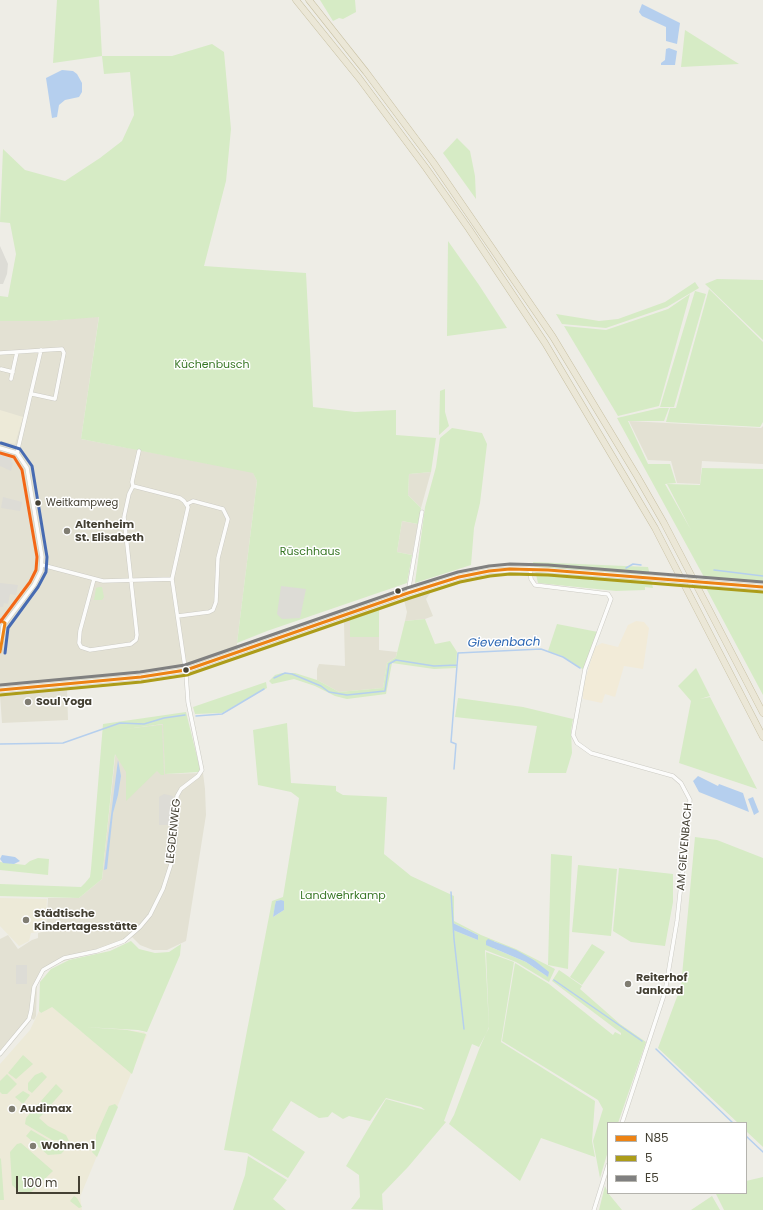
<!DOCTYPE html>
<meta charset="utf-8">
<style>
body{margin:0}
#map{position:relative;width:763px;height:1210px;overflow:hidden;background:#eeede6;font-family:Poppins,sans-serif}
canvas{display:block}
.legend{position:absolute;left:607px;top:1122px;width:140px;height:72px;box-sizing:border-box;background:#fff;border:1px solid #b4b3ad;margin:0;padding:5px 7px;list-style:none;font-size:12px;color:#444033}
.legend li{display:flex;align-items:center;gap:8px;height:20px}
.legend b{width:20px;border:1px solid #b4b3ad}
.scale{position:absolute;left:16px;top:1176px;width:64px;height:18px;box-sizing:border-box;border:2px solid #444033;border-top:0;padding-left:5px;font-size:12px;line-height:14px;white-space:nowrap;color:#444033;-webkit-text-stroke:3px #fff;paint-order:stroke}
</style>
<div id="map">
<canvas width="763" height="1210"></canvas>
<ul class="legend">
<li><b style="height:5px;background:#ed8314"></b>N85</li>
<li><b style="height:5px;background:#ac9c19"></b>5</li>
<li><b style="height:5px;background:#808080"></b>E5</li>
</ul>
<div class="scale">100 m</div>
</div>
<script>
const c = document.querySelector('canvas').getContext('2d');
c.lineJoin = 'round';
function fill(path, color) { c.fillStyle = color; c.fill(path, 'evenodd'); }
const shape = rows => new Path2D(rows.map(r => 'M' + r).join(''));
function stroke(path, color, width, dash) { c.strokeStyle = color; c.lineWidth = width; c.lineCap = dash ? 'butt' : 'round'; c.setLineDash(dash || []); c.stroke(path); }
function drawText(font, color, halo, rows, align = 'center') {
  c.font = font + ' Poppins,sans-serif'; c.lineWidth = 3; c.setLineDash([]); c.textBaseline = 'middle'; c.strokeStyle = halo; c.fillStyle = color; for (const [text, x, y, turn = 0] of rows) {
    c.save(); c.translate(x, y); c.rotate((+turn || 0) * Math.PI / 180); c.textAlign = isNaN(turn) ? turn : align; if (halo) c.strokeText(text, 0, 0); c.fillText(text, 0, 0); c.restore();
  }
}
fill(shape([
 [99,316,81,439,253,472,257,481,237,643,238,651,185,666,94,679,0,684,0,321,49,321],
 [629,421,761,428,763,426,763,464,702,461,700,484,677,483,671,461,648,460],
 [431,472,421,508,408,495,409,474],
 [402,521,418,524,412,555,397,552],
 [431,592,426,599,433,616,425,619,405,621,407,612,404,600],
 [350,620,350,637,379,637,379,650,397,652,396,657,387,663,383,688,339,692,317,680,317,669,319,664,345,666,344,622],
 [67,688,68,720,2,723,0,695],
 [164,724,165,774,203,773,205,789,206,815,186,941,167,950,153,950,140,945,132,937,113,948,53,964,41,973,37,983,36,1016,34,1020,30,1017,0,1055,0,939,8,935,18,949,32,940,38,938,38,933,46,931,48,898,79,898,102,879,118,730]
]), '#e3e1d3');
fill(shape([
 [636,621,644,622,649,628,643,669,624,666,615,697,605,694,602,703,583,699,583,687,595,647,602,643,618,647,628,625]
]), '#f2ebd8');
fill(shape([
 [0,410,23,417,15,444,0,441],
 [0,898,47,899,45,931,31,933,29,941,19,946,0,926],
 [51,1006,82,1032,117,1029,144,1032,147,1035,80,1197,82,1210,0,1210,0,1064,30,1030,39,1011,41,1013]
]), '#edead8');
fill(shape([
 [57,0,99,0,102,56,172,56,212,44,224,52,231,129,226,181,204,266,306,273,313,407,355,412,396,410,396,435,436,438,431,472,409,474,408,495,421,508,418,524,402,521,397,552,412,555,407,583,267,631,237,643,257,481,253,473,81,439,99,317,49,321,0,321,0,296,8,297,16,254,10,223,0,222,3,149,25,170,65,181,100,158,122,141,134,115,130,72,104,74,102,56,53,63],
 [320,0,355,0,356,12,343,19,339,18,333,21],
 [685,30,739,64,681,67],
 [457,138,470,151,475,176,476,199,443,153],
 [448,241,479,285,507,328,447,336],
 [717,279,763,280,763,340,705,284],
 [695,282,699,288,667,307,606,328,562,324,556,314,599,321,618,319,665,302],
 [709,289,763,342,763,422,760,427,666,422,670,408,676,408],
 [695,291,706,294,674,407,660,407],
 [690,294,659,406,618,416,564,326,606,330,668,309],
 [445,389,445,412,449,426,439,435,440,391],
 [660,408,669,408,664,421,628,421,648,464,670,464,676,483,665,484,691,530,667,484,700,485,702,468,763,469,763,583,704,577,617,418],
 [452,428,482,433,487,444,480,503,474,528,471,565,415,583,425,507,436,467,440,438],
 [533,562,648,567,653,588,645,587,645,590,616,591,538,583],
 [99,587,102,587,104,597,102,600,94,600,96,588],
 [706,588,763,593,763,695],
 [379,609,379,637,350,637,350,620],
 [425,619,435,644,450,641,457,652,456,668,434,669,392,663,386,694,347,699,335,696,315,686,294,679,272,684,269,681,275,675,282,673,295,673,317,680,339,692,383,688,387,663,396,657,405,621],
 [557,624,598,632,584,670,562,656,548,651],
 [696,668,710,696,700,699,710,697,757,789,679,763,691,701,678,686],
 [266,682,267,688,222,713,195,714,193,707],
 [458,698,523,707,573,719,571,731,572,753,566,773,528,773,537,726,455,717],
 [186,712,200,769,199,772,165,774,163,724,126,729,162,725,164,775,161,775,157,771,126,801,126,772,115,754,102,879,79,898,0,896,0,884,81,887,85,883,90,877,91,869,103,724],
 [287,723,291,783,336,786,336,791,343,795,387,797,384,854,411,876,454,896,454,921,481,935,516,949,555,969,549,982,516,962,485,950,489,1028,479,1047,472,1044,444,1121,446,1122,408,1167,382,1194,383,1210,351,1209,360,1197,359,1175,346,1166,386,1099,425,1110,421,1107,386,1098,370,1121,349,1116,343,1119,332,1112,328,1117,319,1118,291,1101,272,1130,305,1152,288,1178,247,1153,224,1150,272,901,283,897,299,798,291,792,258,785,253,730],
 [281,900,284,910,273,917,276,901],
 [453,923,478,935,478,940,453,930],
 [494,941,534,960,548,977,526,962,493,948],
 [695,837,717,840,763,858,763,1147,746,1131,746,1123,738,1123,658,1048,681,986],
 [551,854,572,856,568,969,548,965],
 [38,858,49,859,48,875,0,870,0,862,25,865,30,861],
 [578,865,617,869,611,936,572,932],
 [619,868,673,874,673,902,665,946,631,942,613,931],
 [131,941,139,949,155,953,169,952,181,944,180,955,147,1032,138,1030,85,1027,127,1030,146,1034,132,1074,52,1007,41,1013,39,1011,40,982,51,969,69,960,110,951],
 [592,944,605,952,582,985,570,977],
 [486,952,514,962,501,1042,595,1101,592,1141,595,1157,541,1138,520,1181,449,1124,454,1115,480,1047,489,1027],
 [515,963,549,984,613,1035,615,1032,621,1035,621,1033,552,981,559,970,582,986,580,989,620,1024,646,1042,618,1123,608,1123,608,1151,600,1178,593,1141,603,1109,598,1100,502,1041],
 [23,1055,33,1064,16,1079,8,1073],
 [42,1072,47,1077,32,1093,28,1090,28,1083,35,1075],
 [7,1074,17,1084,7,1094,2,1094,0,1092,0,1081],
 [56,1084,63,1091,48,1108,41,1101],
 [23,1091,30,1095,23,1104,15,1097],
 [39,1103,47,1110,39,1118,48,1126,66,1135,69,1141,52,1140,25,1124,26,1118],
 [115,1104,118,1107,97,1157,92,1152,96,1140,96,1135,109,1106],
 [31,1130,50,1141,71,1143,61,1154,48,1155,26,1136],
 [21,1143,53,1171,30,1193,22,1194,12,1185,10,1152,17,1144],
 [248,1156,287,1180,273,1199,286,1210,233,1210,245,1175],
 [0,1158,1,1159,4,1200,0,1200],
 [763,1177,763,1210,724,1210,716,1194,746,1193,746,1181],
 [605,1186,608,1193,622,1210,599,1210],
 [74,1196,77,1198,82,1207,79,1208,70,1201],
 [712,1196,720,1210,691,1210]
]), '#d6ebc5');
fill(shape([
 [0,246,8,264,7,274,3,284,0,284],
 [0,455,12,459,11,462,13,463,11,471,0,466],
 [3,497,22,502,20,511,1,508],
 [0,583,18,585,16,595,10,594,8,604,4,603,3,607,0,607],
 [281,586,306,589,300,618,282,619,277,614],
 [164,794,173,796,172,825,159,825,159,797],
 [16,965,27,965,27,984,16,984]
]), '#dddcd6');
fill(shape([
 [642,4,680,23,677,44,666,41,666,27,642,16,639,12],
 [669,48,677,51,675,65,661,65,661,63,665,60,666,49],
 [62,70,73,71,77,74,82,83,82,92,79,97,65,100,59,105,57,117,52,118,46,78],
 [118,760,121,776,118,795,113,813,107,869,104,870],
 [698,776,718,786,719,784,743,793,749,812,699,792,693,781],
 [753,797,759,812,754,815,748,799],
 [2,855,15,857,20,861,14,864,3,863,0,859],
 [281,900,284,901,284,910,273,917,275,905,276,901],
 [453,923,478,935,478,940,453,930],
 [488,939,516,950,534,960,549,972,548,977,526,962,486,945,486,941]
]), '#b5cfee');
stroke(shape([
 [626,568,633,564,641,565],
 [714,570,763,576],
 [274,678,285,673,292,674,321,686,329,692,347,695,385,691,389,664,396,660,434,666,457,665],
 [196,716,222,714,264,689],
 [0,744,63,743,120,723,144,724,164,718,185,715],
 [454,769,456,744,451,742,458,653,541,649,563,657,580,668],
 [451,892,454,939,464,1029],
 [554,980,642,1041],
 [656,1049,733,1123],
 [746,1136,763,1152]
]), '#b5cfee', 1.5);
const minor = shape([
 [0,353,62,349,64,353,55,399,32,394],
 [1,369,13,372],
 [11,379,17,352],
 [0,448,17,453,27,468,42,557,41,571,34,585,3,626,0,652],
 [17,453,41,350],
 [42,565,103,581,172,579],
 [530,569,531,579,535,585,608,594,611,599,585,669,573,735,577,743,591,753,673,776,681,783,690,800,677,921,665,992,622,1123],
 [94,579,80,631,79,643,81,647,90,650,131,644,136,640,137,635,124,517,129,494,133,486,132,482,139,451],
 [408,593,422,512],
 [178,616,209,612,213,610,216,602,218,558,228,519,223,509,193,501,187,504],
 [0,620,5,623],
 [0,1054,29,1019,31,1011,34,987,43,970,64,958,97,951,124,941,140,927,150,915,163,889,172,861,175,843,177,796,181,789,198,776,202,770,188,702,186,674,172,579,188,507,184,501,180,498,133,486],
 [594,1210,608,1165]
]);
const secondary = shape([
 [708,583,763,587],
 [0,690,141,677,186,670,408,593,459,577,489,571,530,569,667,579]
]);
const motorway = shape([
 [296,0,359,78,426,168,469,229,545,343,655,528,763,737],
 [309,0,366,72,433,162,553,337,637,476,664,523,763,713]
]);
stroke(minor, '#cccbc4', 4.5);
stroke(secondary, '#ceccbd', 6);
stroke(motorway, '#c7bfa1', 7);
stroke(minor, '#fcfcfb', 3.5);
stroke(secondary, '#f6f5ed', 5);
stroke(motorway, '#ebe7d7', 6);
const secondaryBridge = shape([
 [667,579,708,583]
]);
stroke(secondaryBridge, '#ceccbd', 6, []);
stroke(secondaryBridge, '#f6f5ed', 5);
stroke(shape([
 [0,620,5,623,0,652],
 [0,690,141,677,186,670,408,593,459,577,489,571,510,569,548,570,763,587]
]), '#ed8314', 3);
stroke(shape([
 [0,695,141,682,187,675,410,598,460,582,490,576,510,574,548,575,763,592]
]), '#ac9c19', 3);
stroke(shape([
 [0,685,140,672,185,665,407,588,458,572,489,566,510,564,548,565,763,582]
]), '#808080', 3);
stroke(shape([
 [0,453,14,457,22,470,37,557,36,570,30,582,0,622]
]), '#f36717', 3);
stroke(shape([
 [1,443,20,449,32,466,47,557,46,572,38,587,8,628,5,653]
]), '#476bb2', 3);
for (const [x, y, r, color] of [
 [38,503,3.5,"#444033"],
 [67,531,4,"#807d72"],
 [398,591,3.5,"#444033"],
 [186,670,3.5,"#444033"],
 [28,702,4,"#807d72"],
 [26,920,4,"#807d72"],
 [628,984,4,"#807d72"],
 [12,1109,4,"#807d72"],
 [33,1146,4,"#807d72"]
]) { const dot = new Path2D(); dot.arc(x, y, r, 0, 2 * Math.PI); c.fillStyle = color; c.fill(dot); stroke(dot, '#fff', 1.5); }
drawText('10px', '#444033', '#fff', [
 ["Weitkampweg",46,503]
], 'left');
drawText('11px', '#387725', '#fff', [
 ["Küchenbusch",212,365],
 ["Rüschhaus",310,552],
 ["Landwehrkamp",343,896]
]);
drawText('bold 11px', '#444033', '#fff', [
 ["Altenheim",75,525],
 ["St. Elisabeth",75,538],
 ["Soul Yoga",36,702],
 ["Städtische",34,914],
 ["Kindertagesstätte",34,927],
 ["Reiterhof",636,978],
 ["Jankord",636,991],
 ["Audimax",20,1109],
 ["Wohnen 1",41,1146]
], 'left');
drawText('11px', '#444033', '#fff', [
 ["LEGDENWEG",174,831,-84],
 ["AM GIEVENBACH",685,847,-85]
]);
drawText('italic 12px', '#2965b3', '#fff', [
 ["Gievenbach",504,643,-1]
]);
</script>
